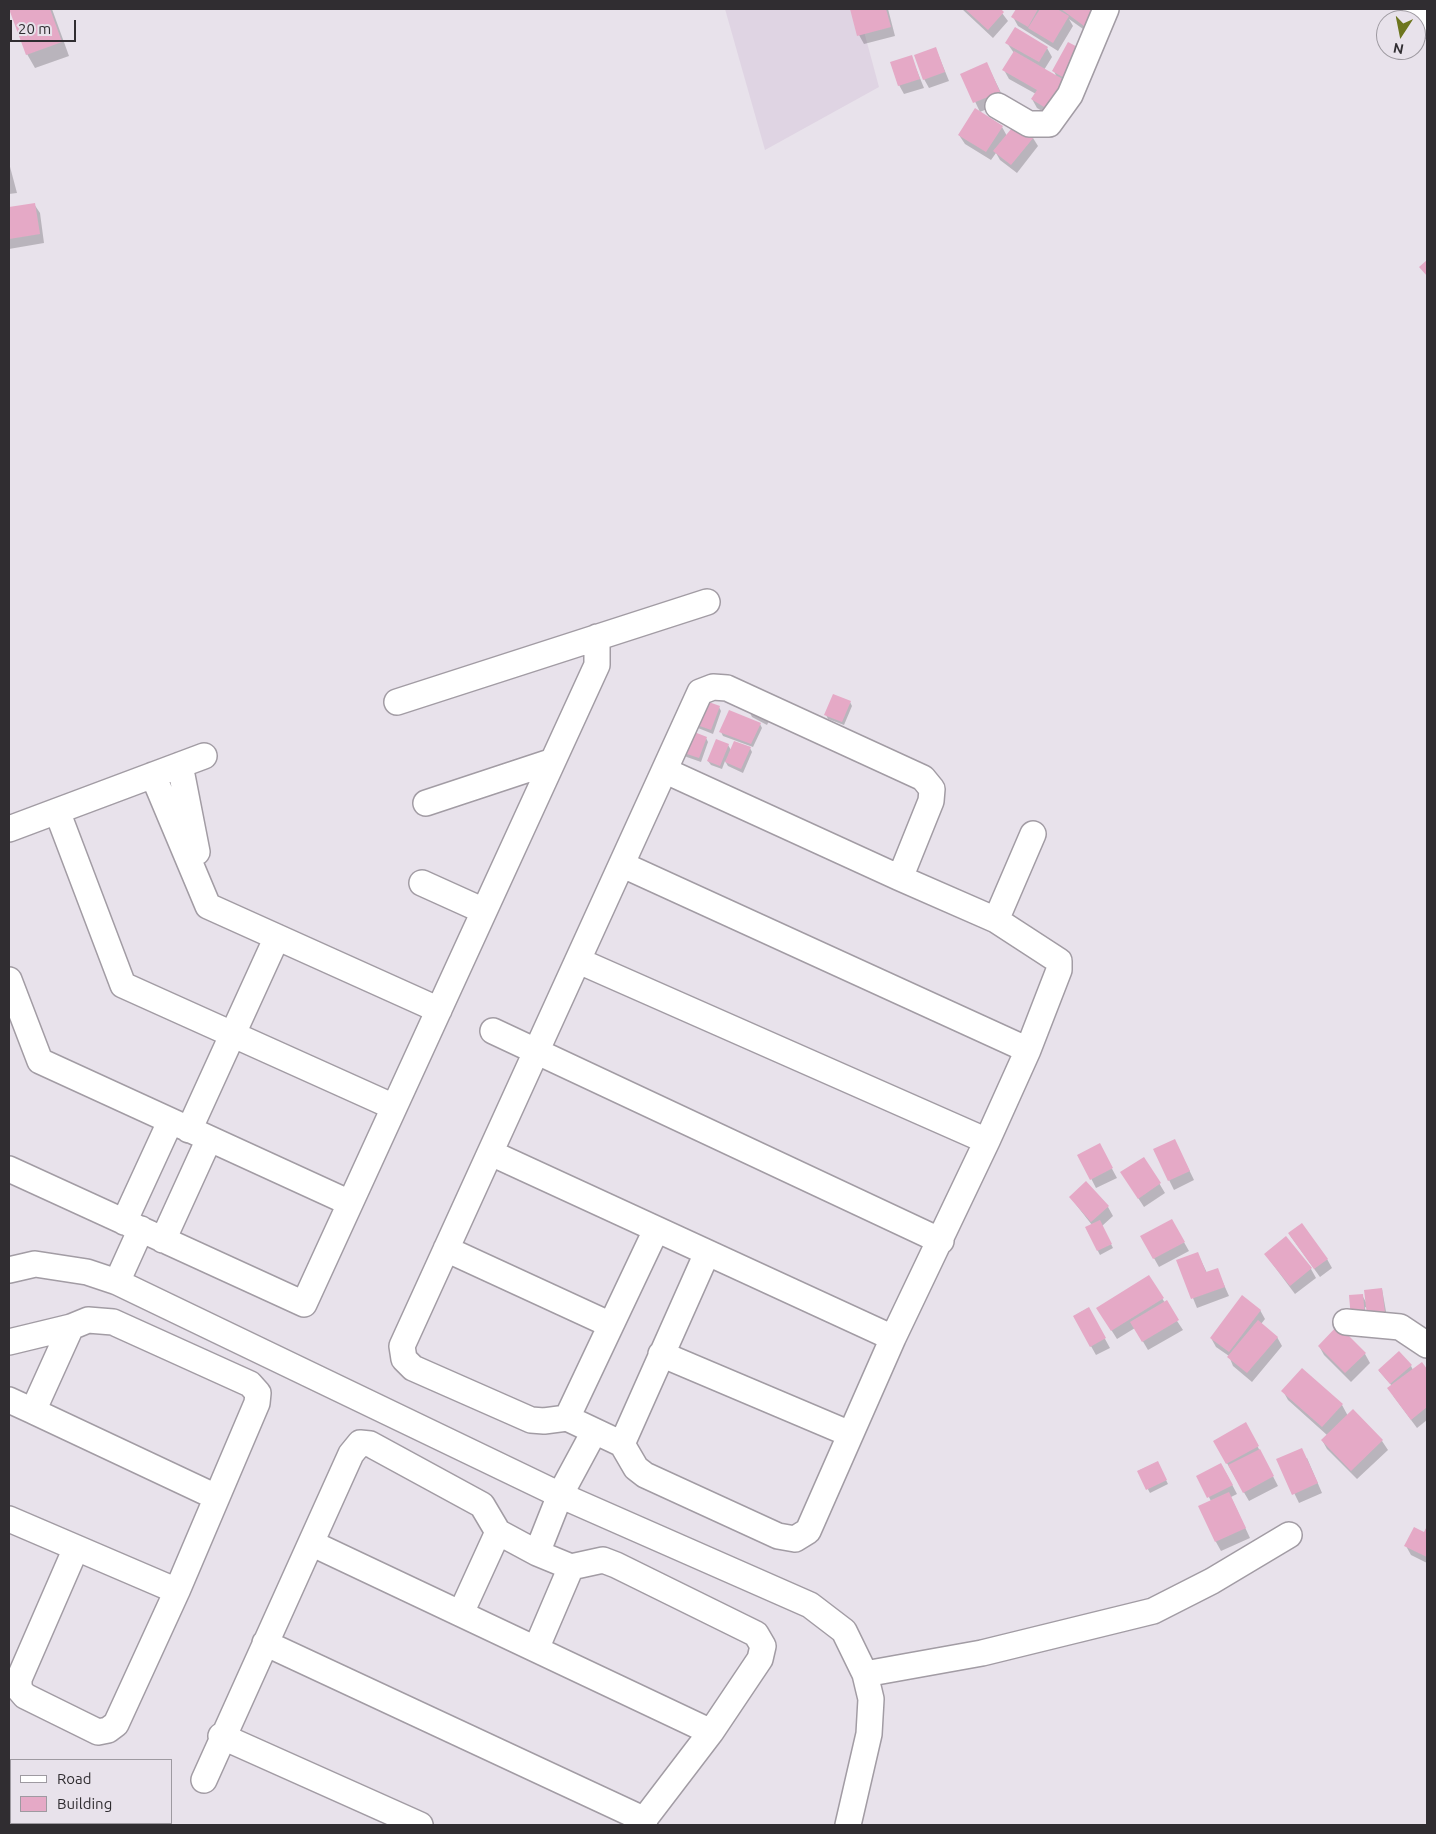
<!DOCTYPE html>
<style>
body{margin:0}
#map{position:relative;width:1436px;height:1834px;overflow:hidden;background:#e8e2eb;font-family:Ubuntu,sans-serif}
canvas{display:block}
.frame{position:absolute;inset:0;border:10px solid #302d31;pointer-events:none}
.legend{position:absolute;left:10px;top:1759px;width:162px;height:65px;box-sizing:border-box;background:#e8e2eb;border:1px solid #9e9aa1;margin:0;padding:6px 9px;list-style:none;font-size:15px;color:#302d31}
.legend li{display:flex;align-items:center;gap:10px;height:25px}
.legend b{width:25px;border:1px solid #9e9aa1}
.north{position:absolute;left:1376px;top:10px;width:50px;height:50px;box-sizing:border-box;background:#e8e2eb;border:1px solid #9e9aa1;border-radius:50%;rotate:191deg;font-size:14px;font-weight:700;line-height:20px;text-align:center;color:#302d31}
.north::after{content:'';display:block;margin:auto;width:18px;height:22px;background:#6d751e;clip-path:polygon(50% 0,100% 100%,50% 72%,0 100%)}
.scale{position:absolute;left:10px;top:20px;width:66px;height:22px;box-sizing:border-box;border:2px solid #302d31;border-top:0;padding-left:6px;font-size:15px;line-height:18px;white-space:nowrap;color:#302d31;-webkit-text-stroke:4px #e8e2eb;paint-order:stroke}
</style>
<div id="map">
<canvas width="1436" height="1834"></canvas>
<div class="frame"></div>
<ul class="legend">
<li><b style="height:6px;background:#fff"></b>Road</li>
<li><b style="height:14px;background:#e5a9c6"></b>Building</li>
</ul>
<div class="north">N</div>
<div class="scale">20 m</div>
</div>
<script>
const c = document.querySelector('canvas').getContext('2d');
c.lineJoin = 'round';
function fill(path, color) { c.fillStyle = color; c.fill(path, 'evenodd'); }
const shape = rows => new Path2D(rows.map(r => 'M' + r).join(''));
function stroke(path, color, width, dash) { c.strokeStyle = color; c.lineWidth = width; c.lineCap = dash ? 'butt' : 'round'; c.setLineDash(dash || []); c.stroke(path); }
fill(shape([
 [725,9,858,9,879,87,765,150]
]), '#dfd4e3');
fill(shape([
 [11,9,52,9,69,56,35,68,27,54],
 [852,9,888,9,895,36,864,44,859,35],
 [962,9,999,9,1008,21,993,38],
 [1017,9,1108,9,1090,34,1069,19,1073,26,1058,51,1018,26,1013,17],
 [1007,43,1047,48,1052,57,1044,70,1057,78,1054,71,1084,52,1054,118,1037,108,1032,99,1036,94,1009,79,1004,70,1014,53],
 [936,49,949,81,929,88,924,79],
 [911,56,924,88,904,94,899,85],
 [987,64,1005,101,980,112,962,74],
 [1002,127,1007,136,1033,138,1038,146,1017,173,1000,160,996,153,991,160,965,144,959,135],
 [9,163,17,193,9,194],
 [34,204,40,213,44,243,9,249,9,208],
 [850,702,852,706,844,725,828,719,826,715],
 [754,706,771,717,767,725,752,717,750,713],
 [719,707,721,711,713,734,698,728,695,724],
 [760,724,762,728,753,747,723,736,721,732],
 [689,731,706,738,708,742,701,762,684,756],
 [728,745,731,750,750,748,752,752,743,773,728,766,725,761,722,769,711,765,708,761],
 [1179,1149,1194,1180,1174,1190,1154,1150],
 [1104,1154,1117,1178,1096,1188,1079,1155],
 [1144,1158,1165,1193,1144,1207,1127,1181],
 [1070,1197,1108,1207,1113,1216,1102,1226,1113,1248,1100,1255,1086,1228,1092,1225],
 [1172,1221,1189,1251,1159,1267,1142,1237],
 [1289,1234,1327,1259,1332,1268,1320,1277],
 [1198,1254,1207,1273,1217,1269,1229,1296,1197,1308,1178,1261],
 [1265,1254,1311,1269,1316,1278,1295,1294],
 [1148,1277,1183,1330,1148,1350,1135,1328,1117,1339,1103,1317],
 [1382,1289,1387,1317,1365,1307,1366,1321,1355,1322,1362,1295,1367,1304],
 [1088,1308,1110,1348,1096,1355,1074,1316],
 [1260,1310,1265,1319,1261,1324,1277,1337,1282,1346,1252,1382,1233,1366,1229,1356,1216,1347,1211,1338],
 [1319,1346,1365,1354,1370,1363,1351,1382,1324,1355],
 [1421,1364,1427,1371,1427,1420,1417,1428,1394,1397,1389,1388,1392,1386,1379,1371,1411,1366,1413,1370],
 [1302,1370,1342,1405,1348,1416,1353,1411,1382,1441,1388,1450,1357,1479,1327,1449,1322,1440,1327,1435,1288,1400,1283,1391],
 [1246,1424,1278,1486,1249,1501,1214,1441],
 [1307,1458,1322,1493,1299,1503,1278,1460],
 [1157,1462,1168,1484,1150,1493,1138,1471],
 [1226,1473,1237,1494,1231,1497,1250,1538,1221,1551,1216,1542,1211,1501,1198,1476],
 [1427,1529,1427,1563,1411,1555,1406,1546,1424,1534]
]), '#0003');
fill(shape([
 [9,9,50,9,62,42,26,55],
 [850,9,886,9,891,27,857,36],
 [965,9,1001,9,1004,12,988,30],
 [1016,9,1038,9,1028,27,1011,17],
 [1040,9,1057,9,1069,16,1053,43,1028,28],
 [1061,9,1096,9,1084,26],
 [1015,27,1048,47,1039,62,1005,43],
 [1068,42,1085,51,1070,81,1052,71],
 [936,47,945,72,923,80,914,55],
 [1014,51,1066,81,1049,110,1031,99,1037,90,1002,70],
 [912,55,920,79,898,86,890,62],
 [987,62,1000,92,973,103,960,74],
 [975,108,1003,126,986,152,958,135],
 [1016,123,1034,137,1011,165,993,151],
 [35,203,40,234,9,239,9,207],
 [1427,260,1427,276,1419,267],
 [833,694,851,701,842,722,824,715],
 [703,700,720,706,711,730,694,724],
 [729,710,761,723,751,744,719,732],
 [689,730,707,737,699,758,681,752],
 [716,739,729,744,720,766,707,761],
 [734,741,751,747,741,769,725,762],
 [1175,1139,1190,1171,1168,1181,1153,1149],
 [1100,1143,1113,1168,1090,1180,1077,1155],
 [1144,1157,1161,1183,1138,1199,1120,1172],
 [1086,1181,1109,1206,1091,1222,1069,1197],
 [1172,1219,1185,1242,1153,1259,1140,1236],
 [1100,1220,1112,1244,1097,1251,1085,1227],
 [1302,1223,1328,1259,1314,1269,1288,1233],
 [1286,1236,1312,1268,1290,1286,1264,1254],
 [1198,1252,1206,1272,1218,1268,1225,1287,1191,1299,1176,1260],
 [1149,1275,1164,1298,1111,1331,1096,1308],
 [1382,1288,1385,1313,1367,1315,1364,1290],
 [1363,1294,1365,1317,1351,1319,1349,1295],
 [1242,1295,1261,1310,1229,1352,1210,1338],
 [1167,1300,1179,1320,1142,1342,1130,1322],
 [1089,1307,1106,1338,1090,1347,1073,1316],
 [1258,1320,1278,1337,1247,1373,1227,1357],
 [1338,1325,1366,1353,1345,1373,1318,1346],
 [1399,1351,1412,1365,1390,1384,1378,1370],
 [1422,1362,1427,1369,1427,1407,1411,1420,1387,1388],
 [1302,1368,1343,1404,1322,1427,1281,1391],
 [1353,1409,1383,1440,1351,1471,1321,1440],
 [1246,1422,1259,1446,1226,1464,1213,1441],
 [1302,1448,1318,1483,1292,1495,1276,1459],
 [1260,1449,1274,1476,1243,1493,1228,1465],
 [1158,1461,1167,1480,1146,1490,1137,1471],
 [1221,1463,1233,1485,1207,1498,1196,1476],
 [1229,1492,1246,1528,1215,1542,1198,1506],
 [1427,1526,1427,1557,1404,1546,1414,1527,1424,1532]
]), '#e5a9c6');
const minor = shape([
 [1415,9,1427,25],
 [998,106,1029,124,1049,124,1070,95,1106,9],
 [397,702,707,602],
 [180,765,197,852],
 [666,771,900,878,996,920,1059,961,1059,970,1028,1050,987,1141,893,1338,808,1531,795,1539,778,1536,645,1475,636,1468,622,1444,567,1418,544,1421,531,1420,413,1368,404,1359,402,1346,700,692,713,687,727,688,923,778,932,789,931,801,900,878],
 [153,775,208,906,439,1010],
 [426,803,553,761],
 [57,811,123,985,394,1107],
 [9,829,204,756],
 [623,865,1028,1050],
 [422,883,484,911],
 [996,920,1033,834],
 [579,961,987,1141],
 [9,980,40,1061,350,1203],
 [493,1031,941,1241],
 [189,1130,277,937],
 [491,1153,893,1338],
 [9,1169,304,1304,597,665,597,637],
 [124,1222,170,1122],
 [163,1240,209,1139],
 [446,1249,611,1325],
 [9,1270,35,1264,87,1272,117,1282,560,1495,810,1605,844,1631,865,1674,871,1699,869,1734,848,1825],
 [117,1282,141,1229],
 [1346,1322,1400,1327,1427,1345],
 [71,1327,33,1411,216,1497],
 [9,1342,71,1327,88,1320,113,1322,250,1384,258,1393,257,1403,177,1591,116,1724,108,1730,98,1732,25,1696,19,1689,19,1679,76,1548],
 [661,1354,850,1434],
 [9,1400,33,1411],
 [567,1418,656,1230],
 [622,1444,707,1253],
 [9,1519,177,1591],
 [311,1543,711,1732],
 [537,1553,560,1495,594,1432],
 [461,1613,498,1532],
 [265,1643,645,1820],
 [536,1649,571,1567],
 [865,1674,982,1653,1153,1611,1212,1581,1289,1535],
 [221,1736,420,1825],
 [204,1780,351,1454,360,1443,370,1444,482,1505,498,1532,537,1553,571,1567,603,1560,616,1565,756,1634,763,1646,760,1659,711,1732,640,1825]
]);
stroke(minor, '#a29ca4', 28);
stroke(minor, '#fff', 25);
</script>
